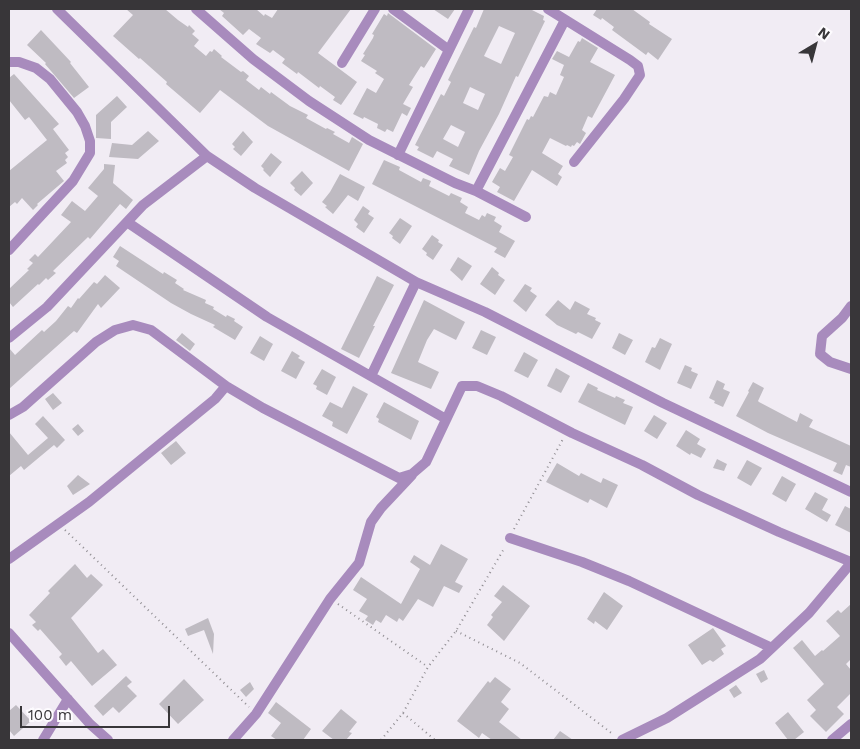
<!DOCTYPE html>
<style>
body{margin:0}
#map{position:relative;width:860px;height:749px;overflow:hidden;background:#f1ecf4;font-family:"Work Sans",sans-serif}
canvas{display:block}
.frame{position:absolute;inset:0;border:10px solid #383639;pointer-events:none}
.north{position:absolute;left:790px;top:20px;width:50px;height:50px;-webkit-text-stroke:4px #fdfbfe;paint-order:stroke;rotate:37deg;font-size:14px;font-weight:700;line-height:20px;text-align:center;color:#383639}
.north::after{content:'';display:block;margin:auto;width:18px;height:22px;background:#383639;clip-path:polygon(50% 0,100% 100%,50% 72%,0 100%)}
.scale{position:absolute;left:20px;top:706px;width:150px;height:22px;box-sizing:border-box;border:2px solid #383639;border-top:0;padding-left:6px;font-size:15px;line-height:18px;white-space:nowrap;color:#383639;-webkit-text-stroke:4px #fdfbfe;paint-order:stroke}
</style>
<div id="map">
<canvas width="860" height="749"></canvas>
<div class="frame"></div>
<div class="north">N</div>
<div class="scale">100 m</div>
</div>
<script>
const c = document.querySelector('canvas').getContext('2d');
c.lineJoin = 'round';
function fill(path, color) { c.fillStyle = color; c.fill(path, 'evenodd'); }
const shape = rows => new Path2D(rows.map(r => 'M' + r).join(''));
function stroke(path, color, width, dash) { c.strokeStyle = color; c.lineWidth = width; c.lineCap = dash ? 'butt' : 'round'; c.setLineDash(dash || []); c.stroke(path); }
fill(shape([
 [126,9,165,9,178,20,188,27,189,25,195,31,192,34,199,40,194,46,206,56,210,51,212,52,214,49,222,56,221,57,241,72,243,71,249,76,246,80,259,90,261,87,270,94,271,92,290,106,308,115,306,118,326,129,327,128,335,132,333,134,349,143,352,137,363,144,349,171,268,126,220,90,200,113,166,84,167,82,140,58,139,59,113,36,133,15],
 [219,9,256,9,264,16,265,14,272,18,278,9,351,9,318,53,357,82,341,105,333,100,335,97,320,86,319,88,298,72,297,74,282,63,285,59,273,50,270,53,256,44,261,38,249,29,243,35,222,16,224,13],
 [433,9,455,9,448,19],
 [484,9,530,9,544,16,543,20,545,21,518,77,516,76,499,114,479,151,469,175,449,166,453,159,437,151,433,158,417,150,419,147,415,145,441,94,444,96,451,82,448,80,474,27,476,28],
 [499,26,515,33,501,64,484,56],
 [470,87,485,94,478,110,463,103],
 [451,125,465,132,458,147,443,139],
 [597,9,632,9,650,22,649,24,672,39,658,60,648,52,646,55,612,30,614,27,602,18,601,20,593,15],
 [388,13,436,49,424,68,421,66,409,85,413,87,403,104,411,108,407,116,402,113,393,132,387,129,385,132,377,128,378,124,364,117,363,119,353,114,367,88,376,93,384,79,375,73,377,71,361,61,365,55,363,54,373,38,374,35,372,34,384,14,387,16],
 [41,30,71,62,70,63,89,87,74,98,45,64,46,63,27,45],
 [582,38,598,48,590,62,615,75,592,118,588,116,582,130,586,133,580,144,577,142,574,146,572,145,571,147,567,145,566,146,550,138,542,153,563,166,558,174,562,177,557,186,532,170,514,201,497,192,500,187,492,182,500,168,505,171,513,157,509,155,527,119,529,120,531,116,533,117,544,96,548,97,550,92,556,95,564,77,560,75,564,65,552,59,557,51,569,57,578,41,580,42],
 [14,74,59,124,53,129,69,150,65,153,68,157,65,160,67,163,56,171,64,181,37,204,38,205,33,210,22,198,17,204,15,202,9,207,9,171,47,140,29,117,25,120,9,100,9,78],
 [117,96,127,107,111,122,111,139,96,138,96,115],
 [148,131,159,141,138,159,109,157,112,143,132,145],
 [243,131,253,142,241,156,233,149,235,147,232,144],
 [271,153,282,162,270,177,263,170,264,169,261,166],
 [384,160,400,167,399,170,421,182,423,178,431,181,429,186,449,196,451,193,462,198,460,202,468,207,465,213,479,220,482,215,485,217,487,213,496,217,494,221,502,226,499,232,515,241,505,258,494,252,497,248,372,184],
 [104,164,115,165,113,183,133,200,126,209,120,204,90,239,88,237,53,271,56,273,48,280,46,278,39,285,38,284,13,307,9,302,9,289,29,270,27,269,33,263,29,260,35,254,38,257,71,222,61,215,72,201,85,211,98,196,88,188,104,169],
 [302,171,313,183,301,196,294,190,295,188,290,183],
 [340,174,365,187,358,201,348,195,333,214,325,207,327,206,322,202,330,192],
 [363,206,370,211,368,214,374,218,364,233,356,227,358,224,354,220],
 [400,218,412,226,400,244,392,238,393,236,389,233],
 [432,235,439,240,438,242,443,245,433,260,426,255,427,253,422,249],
 [120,246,163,274,164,272,177,280,175,283,184,289,183,290,206,300,205,303,214,307,213,309,226,317,227,315,235,319,234,321,243,327,235,340,213,327,215,325,191,314,171,303,116,266,119,261,113,257],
 [458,257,472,266,462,281,450,270],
 [492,267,499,273,498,275,505,280,495,295,480,284],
 [105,275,120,288,101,308,98,304,77,333,74,331,9,389,9,348,15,355,42,330,44,332,56,321,68,306,71,308,78,298,79,299,94,282,97,284],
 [377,276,394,285,373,326,375,326,359,358,341,349],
 [525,284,532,288,530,291,537,296,526,312,513,301],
 [424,300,465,322,456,340,434,329,427,340,418,362,439,372,431,389,391,373],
 [558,300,570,310,575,301,590,309,587,314,596,318,595,320,601,323,592,339,578,332,576,334,557,325,545,315],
 [481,330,496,337,487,355,472,348],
 [182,333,195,344,190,351,176,340],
 [619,333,633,340,625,355,612,348],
 [260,336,273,344,264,361,250,353],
 [660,338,672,344,660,370,645,362,652,347,655,348],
 [292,351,300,356,298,358,305,362,296,379,281,371],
 [524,352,538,360,528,378,514,371],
 [685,365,692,368,691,371,698,374,691,389,677,383],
 [556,368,570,376,561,393,547,386],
 [322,369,336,377,327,395,316,389,317,386,313,384],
 [717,380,725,384,723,389,730,392,723,407,714,403,715,401,709,398],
 [753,382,764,388,758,401,759,402,797,422,800,413,813,420,809,427,851,446,851,467,846,465,842,475,833,471,837,463,768,433,736,416,749,392,748,391],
 [588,383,598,388,597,390,615,398,616,396,625,400,623,403,633,407,625,425,578,402],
 [353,386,368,394,347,434,332,426,333,422,322,416,330,402,342,408],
 [53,393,62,403,53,410,45,399],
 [384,402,419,421,411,440,378,422,379,419,376,417],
 [654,415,667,423,657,439,644,431],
 [43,416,65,440,57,448,54,445,24,470,21,466,9,476,9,432,28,455,48,438,35,424],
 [78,424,84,431,78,436,72,429],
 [686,430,700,439,697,444,706,449,701,458,691,453,690,455,676,446],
 [176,441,186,453,171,465,161,453],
 [717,459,727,464,724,471,713,468],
 [747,460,762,468,751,486,737,478],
 [557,463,579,476,581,473,601,483,603,478,618,485,607,508,590,499,588,503,546,482],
 [78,475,90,484,73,495,67,486],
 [782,476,796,484,786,502,772,494],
 [815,492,828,499,822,510,831,515,827,522,805,509],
 [845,506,851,509,851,533,835,525],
 [441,544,468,559,455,582,463,586,459,593,444,586,433,607,418,599,403,621,399,618,397,622,386,615,381,623,376,620,373,625,365,620,368,616,359,611,367,599,353,590,361,577,401,604,420,569,410,562,414,555,430,565],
 [75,564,87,578,91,574,103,585,71,618,98,653,103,649,117,665,92,686,71,661,66,666,59,657,62,654,40,629,38,631,32,625,36,622,29,615,50,593,48,591],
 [503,585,530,606,504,641,487,625,493,617,491,615,502,602,494,596],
 [604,592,623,606,607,630,595,621,594,624,587,619],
 [851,604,851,659,846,664,851,670,851,693,837,707,844,714,826,732,810,716,816,710,807,700,824,684,793,648,802,640,815,656,822,650,823,651,840,636,826,621,838,610,841,613],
 [208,618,214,634,213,654,204,630,188,636,185,629],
 [713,628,726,646,721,649,724,654,713,662,710,660,702,665,688,645],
 [764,670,768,679,761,683,756,674],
 [126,676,132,682,127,686,137,696,119,713,113,707,103,716,94,706],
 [495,677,511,689,501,702,509,709,499,722,522,740,492,740,482,733,479,738,457,721,488,681,490,683],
 [184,679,204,700,178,724,159,704],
 [250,682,254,689,246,697,240,690],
 [736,685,742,693,734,698,729,690],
 [276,702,311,729,303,740,277,740,271,736,281,723,268,713],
 [16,705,31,721,14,736,9,730,9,711],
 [341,709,357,722,349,732,352,733,346,740,334,740,322,731],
 [788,712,804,732,794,740,788,740,775,723],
 [560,731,573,740,553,740]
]), '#bfbbc2');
stroke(shape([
 [514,529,563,439],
 [65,530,249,707],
 [338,604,428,667],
 [456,631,520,663,614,735],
 [403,713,435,740],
 [381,740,403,713,428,667,456,631,505,547]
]), '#908d92', 2, [1, 4]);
stroke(shape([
 [57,9,207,156,255,188,416,282,485,312,663,403,851,492],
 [196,9,253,59,309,101,369,140,455,183,476,191,565,20],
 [393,9,449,50],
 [548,9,630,60,638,66,640,75,624,99,574,162],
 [9,62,19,62,36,68,50,79,77,112,85,126,90,141,90,153,73,181,9,250],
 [342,63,375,9],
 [398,155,469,9],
 [476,191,526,217],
 [127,222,267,317,446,419],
 [851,306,842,318,822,336,820,354,830,362,851,369],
 [9,338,47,307,143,205,207,156],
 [371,376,416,282],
 [9,415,23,407,96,342,115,330,133,325,151,330,226,386,263,408,399,478,412,474,426,462,462,386,477,386,501,396,572,433,642,465,698,495,779,532,851,562],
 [510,538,582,562,629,581,772,648],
 [9,559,89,502,215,399,226,386],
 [9,633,90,724,108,740],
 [43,740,68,699],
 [233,740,256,714,330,599,359,563,371,522,381,508,412,475],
 [622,740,667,718,760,659,809,613,851,563],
 [832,740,851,724]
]), '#a88bbd', 10);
</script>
